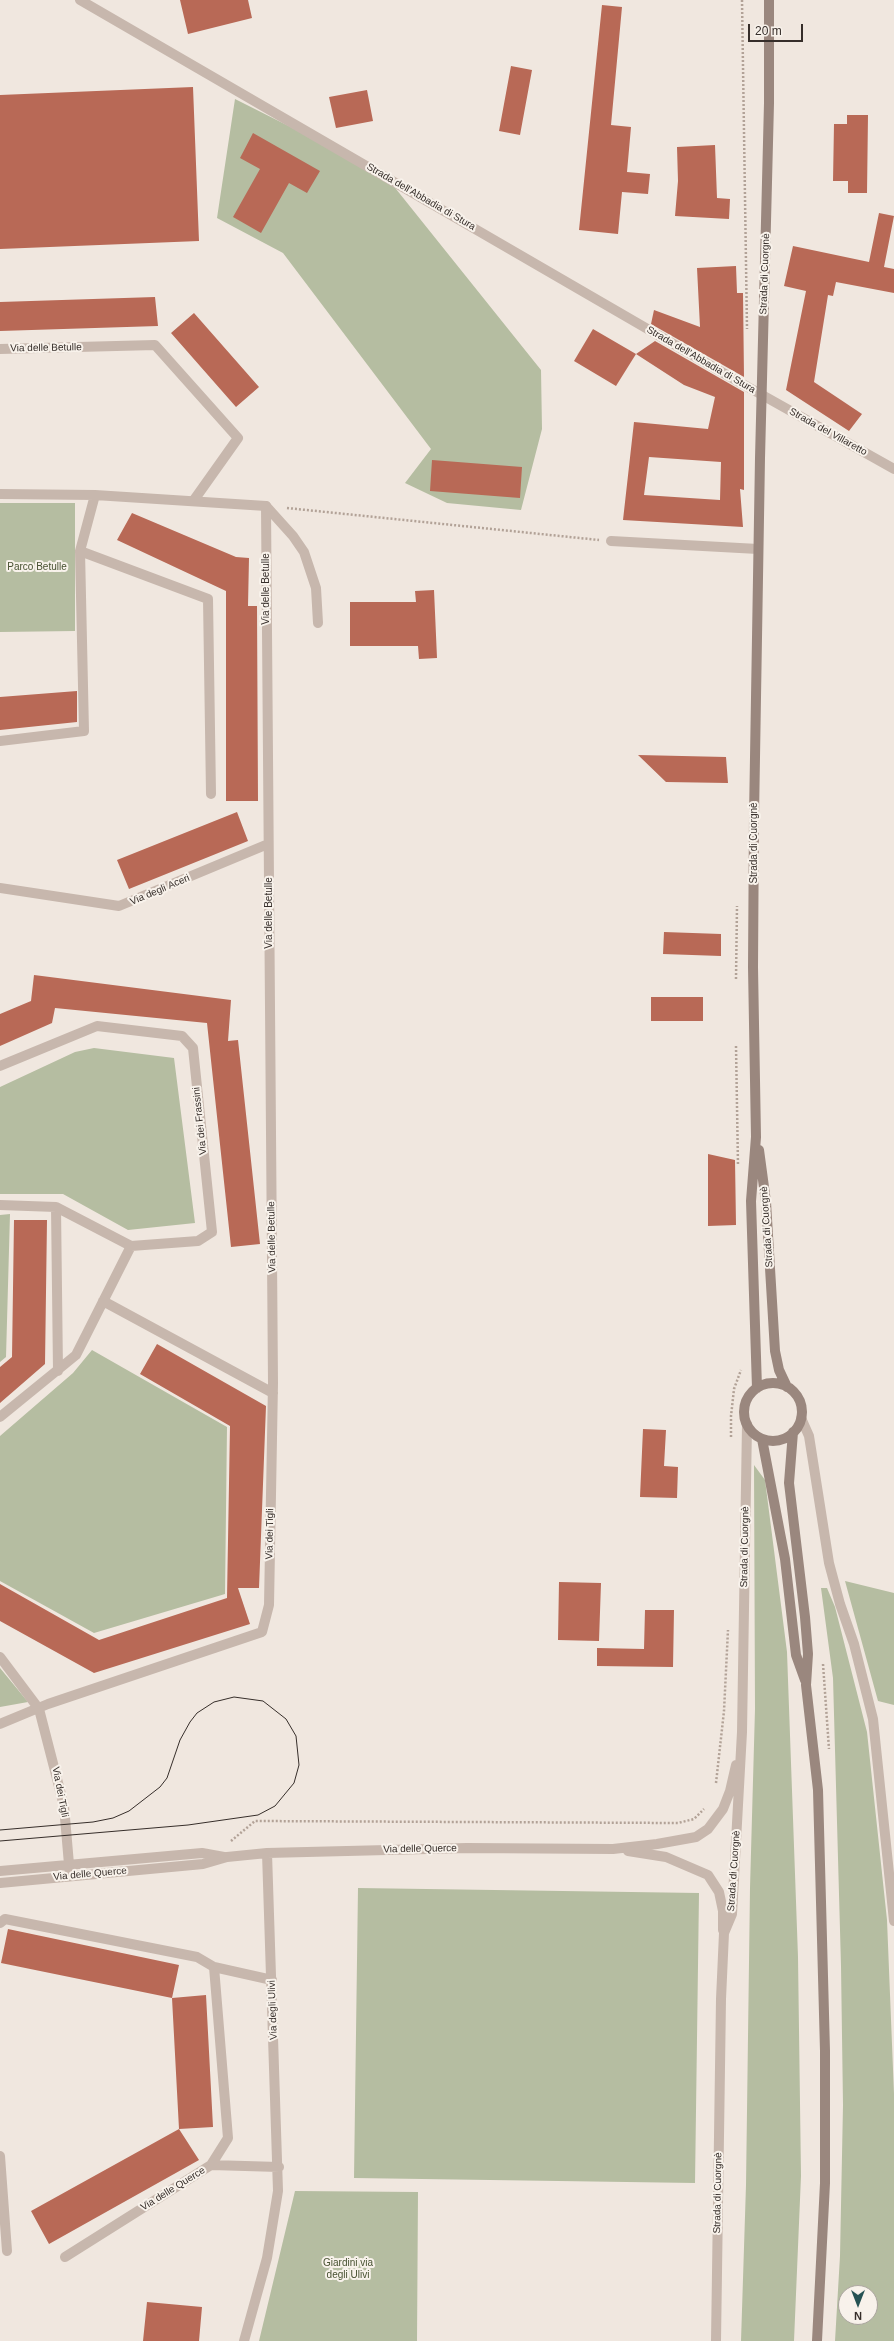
<!DOCTYPE html>
<meta charset="utf-8">
<style>
body{margin:0}
#map{position:relative;width:894px;height:2341px;overflow:hidden;background:#f0e7df;font-family:Arial,sans-serif}
canvas{display:block}
.north{position:absolute;left:838px;top:2285px;width:40px;height:40px;box-sizing:border-box;background:#f8f2eb;border:1px solid #aaa49e;border-radius:50%;rotate:180deg;font-size:11px;font-weight:700;line-height:16px;text-align:center;color:#362e2a}
.north::after{content:'';display:block;margin:auto;width:14px;height:18px;background:#255253;clip-path:polygon(50% 0,100% 100%,50% 72%,0 100%)}
.scale{position:absolute;left:748px;top:24px;width:55px;height:18px;box-sizing:border-box;border:2px solid #362e2a;border-top:0;padding-left:5px;font-size:12px;line-height:14px;white-space:nowrap;color:#362e2a;-webkit-text-stroke:3px #f8f2eb;paint-order:stroke}
</style>
<div id="map">
<canvas width="894" height="2341"></canvas>
<div class="north">N</div>
<div class="scale">20 m</div>
</div>
<script>
const c = document.querySelector('canvas').getContext('2d');
c.lineJoin = 'round';
function fill(path, color) { c.fillStyle = color; c.fill(path, 'evenodd'); }
const shape = rows => new Path2D(rows.map(r => 'M' + r).join(''));
function stroke(path, color, width, dash) { c.strokeStyle = color; c.lineWidth = width; c.lineCap = dash ? 'butt' : 'round'; c.setLineDash(dash || []); c.stroke(path); }
function drawText(font, color, halo, rows, align = 'center') {
  c.font = font + ' Arial,sans-serif'; c.lineWidth = 4; c.setLineDash([]); c.textBaseline = 'middle'; c.strokeStyle = halo; c.fillStyle = color; for (const [text, x, y, turn = 0] of rows) {
    c.save(); c.translate(x, y); c.rotate((+turn || 0) * Math.PI / 180); c.textAlign = isNaN(turn) ? turn : align; if (halo) c.strokeText(text, 0, 0); c.fillText(text, 0, 0); c.restore();
  }
}
fill(shape([
 [235,99,384,174,541,370,542,429,521,510,447,503,405,483,431,449,283,253,217,218],
 [0,503,75,503,75,631,0,632],
 [94,1048,174,1058,195,1223,128,1230,63,1194,0,1194,0,1087,75,1052],
 [10,1214,6,1357,0,1362,0,1215],
 [92,1350,227,1427,225,1594,94,1633,0,1581,0,1436,73,1373],
 [754,1465,765,1480,787,1652,798,1957,801,2176,794,2341,741,2341,746,2185,750,1888,755,1709],
 [845,1581,894,1593,894,1705,878,1701],
 [821,1588,827,1588,835,1607,867,1732,887,1920,894,2094,894,2341,835,2341,840,2256,843,2105,841,1966,833,1678],
 [846,2293,870,2293,870,2317,846,2317],
 [0,1668,28,1702,0,1707],
 [358,1888,699,1893,695,2183,354,2178],
 [295,2191,418,2192,417,2341,259,2341]
]), '#b5bda1');
fill(shape([
 [180,0,248,0,252,18,188,34],
 [602,5,622,7,611,125,631,127,627,172,650,174,648,194,622,192,618,234,579,230],
 [511,66,532,70,520,135,499,131],
 [193,87,199,241,0,249,0,95],
 [367,90,373,121,336,128,329,97],
 [847,115,868,115,867,193,848,193,848,181,833,181,834,124,847,124],
 [253,133,320,171,307,193,289,183,261,233,233,217,260,169,240,158],
 [715,145,717,198,730,199,729,219,675,216,678,181,677,147],
 [879,213,894,216,884,267,894,269,894,293,836,282,833,296,828,295,814,382,862,414,849,431,786,390,806,291,784,286,793,246,869,262],
 [736,266,737,293,743,293,744,377,651,324,654,310,700,327,697,268],
 [155,297,158,326,0,331,0,302],
 [194,313,259,387,236,407,171,333],
 [593,329,636,354,616,386,574,361],
 [655,341,744,392,744,490,740,489,743,527,623,520,634,422,708,429,715,397,684,385,636,354],
 [649,457,721,462,720,500,644,495],
 [432,460,522,467,520,498,430,491],
 [132,513,236,557,249,558,248,606,257,606,258,801,226,801,226,591,117,540],
 [434,590,437,658,419,659,418,646,350,646,350,602,416,602,415,591],
 [77,691,77,722,0,730,0,697],
 [638,755,726,757,728,783,666,782],
 [237,812,248,841,129,889,117,860],
 [664,932,721,934,721,956,663,954],
 [34,975,231,1000,228,1041,238,1040,260,1244,231,1247,207,1023,55,1008,52,1023,0,1046,0,1014,31,1001],
 [651,997,703,997,703,1021,651,1021],
 [708,1154,735,1160,736,1225,708,1226],
 [14,1220,47,1220,45,1364,0,1403,0,1367,12,1357],
 [157,1344,266,1406,259,1588,238,1588,250,1624,94,1673,0,1621,0,1584,99,1640,227,1598,230,1426,140,1374],
 [643,1429,666,1430,664,1466,678,1467,677,1498,640,1497],
 [559,1582,601,1583,599,1641,558,1640],
 [645,1610,674,1610,673,1667,597,1666,597,1648,644,1649],
 [8,1929,179,1965,172,1998,1,1963],
 [206,1995,213,2127,179,2129,172,1998],
 [179,2129,199,2160,49,2244,31,2211],
 [147,2302,202,2307,199,2341,143,2341]
]), '#b86956');
stroke(shape([
 [742,0,747,329],
 [287,508,599,540],
 [736,979,737,906],
 [736,1046,738,1166],
 [731,1437,731,1416,734,1389,741,1370],
 [823,1664,829,1749],
 [716,1783,724,1711,728,1630],
 [231,1841,255,1821,678,1823,694,1819,704,1809]
]), '#b2a297', 2.5, [2, 2]);
stroke(shape([
 [266,506,293,536,304,552,316,588,318,623],
 [611,541,758,549]
]), '#c7b7ad', 10);
stroke(shape([
 [80,0,739,382,894,469],
 [0,349,155,345,238,438,194,500],
 [0,494,95,495,266,506,273,1383,269,1605,262,1632,48,1704,0,1724],
 [95,495,80,551,208,599,211,794],
 [0,741,84,731,80,551],
 [0,888,119,906,268,844],
 [0,1066,97,1026,182,1036,193,1048,212,1232,198,1241,131,1246,56,1207],
 [0,1205,56,1207,58,1371],
 [103,1301,273,1393],
 [0,1417,76,1355,131,1246],
 [801,1418,809,1436,829,1563,840,1604,854,1644,873,1719,894,1921],
 [0,1657,39,1709,64,1806,70,1876],
 [628,1851,666,1857,708,1875,719,1892,723,1911,723,1930],
 [0,1871,202,1853,224,1857],
 [0,1883,203,1864,227,1857,267,1853,467,1848,613,1849,657,1844,696,1837,708,1829,723,1809,730,1791,736,1765],
 [0,1923,5,1919,197,1957,214,1967,228,2138,211,2165,65,2257],
 [214,1967,272,1980],
 [0,2156,7,2251],
 [211,2165,279,2167],
 [244,2341,267,2258,278,2191,267,1853],
 [716,2341,721,1999,724,1933,732,1914,742,1732,747,1424]
]), '#c7b7ad', 10);
stroke(shape([
 [759,1150,766,1202,775,1351,779,1370,787,1387],
 '744 1412a29 29 0 1 1 58 0a29 29 0 1 1-58 0Z',
 [757,1388,751,1201,756,1137,753,967,754,817,760,458,769,103,769,0],
 [793,1432,789,1483,805,1617,808,1654,806,1685,818,1790,825,2051,825,2183,817,2341],
 [762,1439,785,1559,796,1655,805,1680]
]), '#9a877e', 10);
stroke(shape([
 [0,1830,93,1822,113,1818,129,1811,160,1787,167,1778,180,1740,190,1722,197,1713,214,1702,234,1697,263,1701,286,1719,296,1736,299,1765,294,1783,275,1806,258,1815,188,1825,0,1841]
]), '#362e2a', 1);
drawText('10px', '#362e2a', '#f8f2eb', [
 ["Strada dell'Abbadia di Stura",421,197,30],
 ["Strada di Cuorgnè",765,274,-88],
 ["Via delle Betulle",46,348,-1],
 ["Strada dell'Abbadia di Stura",701,360,30],
 ["Strada del Villaretto",828,432,29],
 ["Via delle Betulle",266,589,-90],
 ["Strada di Cuorgnè",754,843,-90],
 ["Via degli Aceri",160,890,-23],
 ["Via delle Betulle",269,913,-90],
 ["Via dei Frassini",200,1121,-96],
 ["Strada di Cuorgnè",767,1227,-94],
 ["Via delle Betulle",272,1237,-91],
 ["Via dei Tigli",270,1534,-89],
 ["Strada di Cuorgnè",745,1547,-89],
 ["Via dei Tigli",60,1792,79],
 ["Via delle Querce",420,1849,-1],
 ["Strada di Cuorgnè",734,1871,-86],
 ["Via delle Querce",90,1874,-5],
 ["Via degli Ulivi",273,2010,-92],
 ["Via delle Querce",173,2189,-32],
 ["Strada di Cuorgnè",718,2193,-89]
]);
drawText('10px', '#475131', '#f8f2eb', [
 ["Parco Betulle",37,567],
 ["Giardini via",348,2263],
 ["degli Ulivi",348,2275]
]);
</script>
